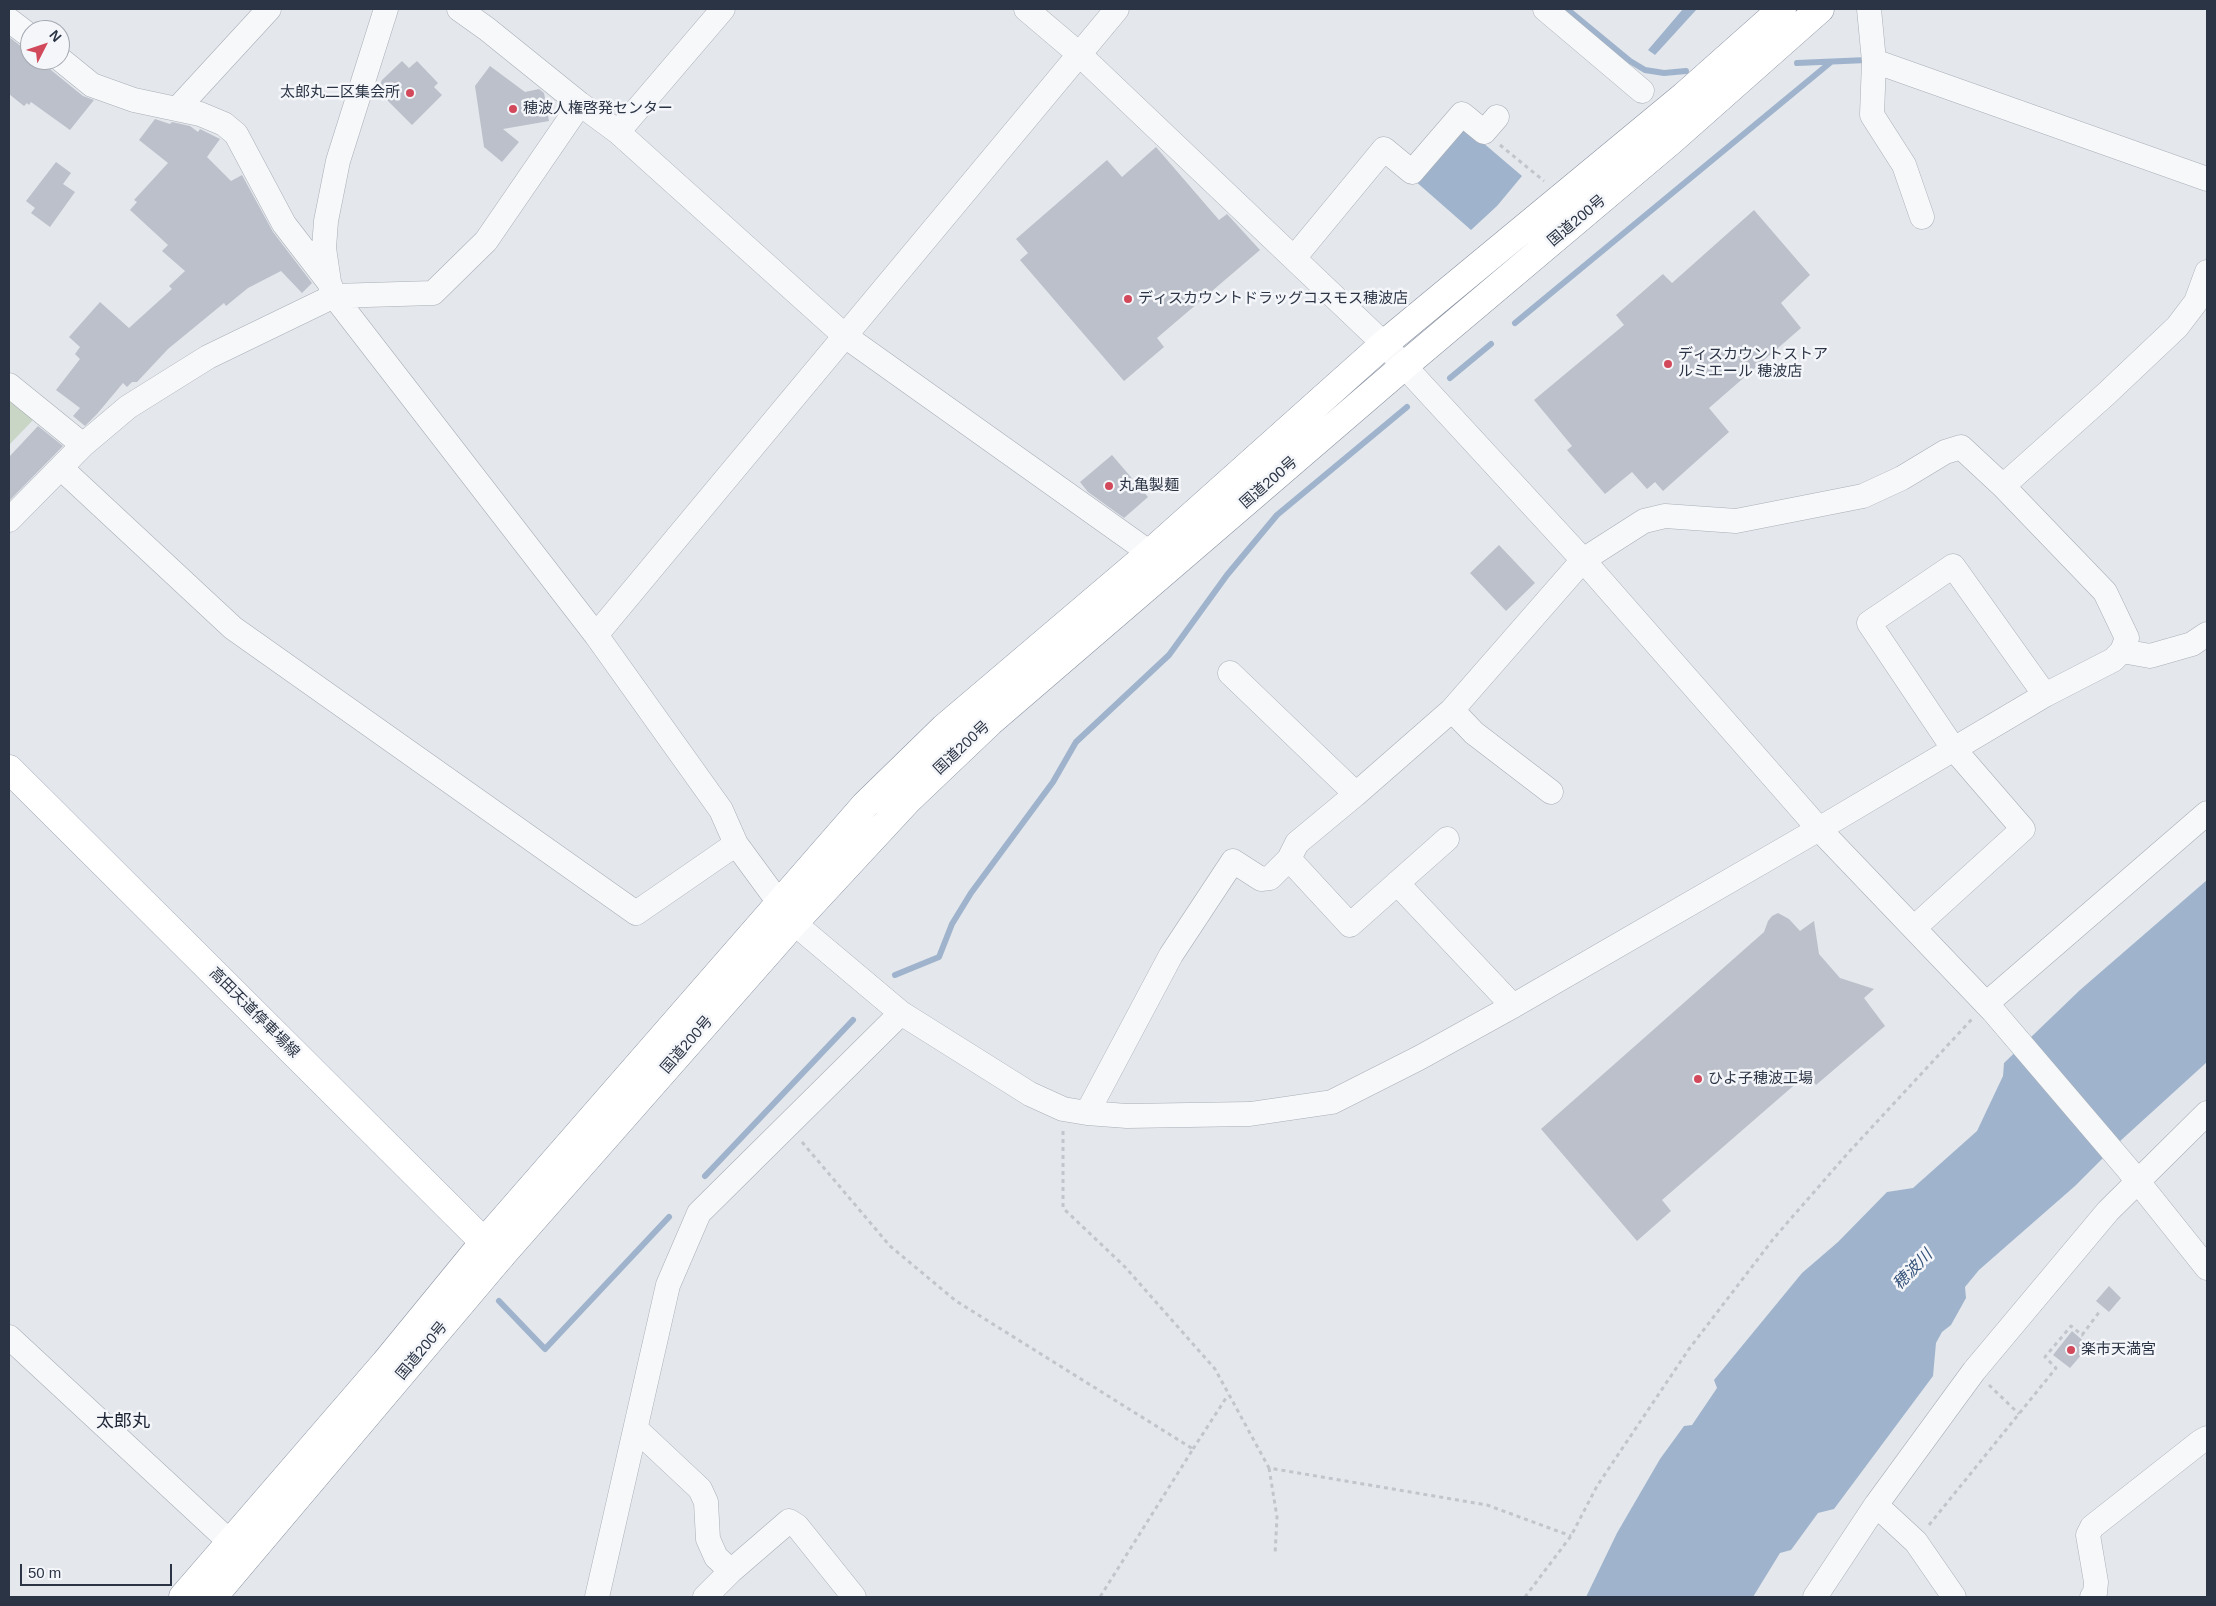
<!DOCTYPE html>
<meta charset="utf-8">
<style>
body{margin:0}
#map{position:relative;width:2216px;height:1606px;overflow:hidden;background:#e4e7ec;font-family:Arial,sans-serif}
canvas{display:block}
.frame{position:absolute;inset:0;border:10px solid #2b3445;pointer-events:none}
.north{position:absolute;left:20px;top:20px;width:50px;height:50px;box-sizing:border-box;background:#f4f6f9;border:1px solid #a4a8b1;border-radius:50%;rotate:49deg;font-size:14px;font-weight:700;line-height:20px;text-align:center;color:#2b3445}
.north::after{content:'';display:block;margin:auto;width:18px;height:22px;background:#d1495b;clip-path:polygon(50% 0,100% 100%,50% 72%,0 100%)}
.scale{position:absolute;left:20px;top:1564px;width:152px;height:22px;box-sizing:border-box;border:2px solid #2b3445;border-top:0;padding-left:6px;font-size:15px;line-height:18px;white-space:nowrap;color:#2b3445;-webkit-text-stroke:4px #f4f6f9;paint-order:stroke}
</style>
<div id="map">
<canvas width="2216" height="1606"></canvas>
<div class="frame"></div>
<div class="north">N</div>
<div class="scale">50 m</div>
</div>
<script>
const c = document.querySelector('canvas').getContext('2d');
c.lineJoin = 'round';
function fill(path, color) { c.fillStyle = color; c.fill(path, 'evenodd'); }
const shape = rows => new Path2D(rows.map(r => 'M' + r).join(''));
function stroke(path, color, width, dash) { c.strokeStyle = color; c.lineWidth = width; c.lineCap = dash ? 'butt' : 'round'; c.setLineDash(dash || []); c.stroke(path); }
function drawText(font, color, halo, rows, align = 'center') {
  c.font = font + ' Arial,"Noto Sans JP",sans-serif'; c.lineWidth = 5; c.setLineDash([]); c.textBaseline = 'middle'; c.strokeStyle = halo; c.fillStyle = color; for (const [text, x, y, turn = 0] of rows) {
    c.save(); c.translate(x, y); c.rotate((+turn || 0) * Math.PI / 180); c.textAlign = isNaN(turn) ? turn : align; if (halo) c.strokeText(text, 0, 0); c.fillText(text, 0, 0); c.restore();
  }
}
fill(shape([
 [9,396,35,418,9,445]
]), '#c9d6c5');
fill(shape([
 [1683,9,1697,9,1655,55,1648,50],
 [1461,124,1522,176,1497,206,1471,230,1414,180],
 [2207,880,2207,1062,2118,1143,2075,1186,1979,1270,1965,1287,1966,1298,1951,1325,1942,1332,1936,1343,1933,1376,1834,1509,1818,1513,1791,1550,1780,1553,1753,1597,1586,1597,1617,1533,1660,1459,1684,1426,1692,1425,1717,1388,1714,1380,1802,1273,1838,1242,1887,1192,1913,1188,1977,1131,2003,1076,2004,1063,2080,990]
]), '#9fb4cc');
stroke(shape([
 [1567,9,1630,61,1645,70,1664,73,1686,71],
 [1797,63,1867,60],
 [1515,323,1831,62],
 [1450,378,1491,344],
 [895,975,939,957,952,924,971,893,1053,782,1076,742,1169,655,1227,575,1277,515,1407,407],
 [705,1176,853,1020],
 [499,1301,545,1349,669,1217]
]), '#9fb4cc', 6);
fill(shape([
 [9,37,22,47,30,49,30,60,45,60,51,70,83,96,94,100,70,130,31,102,29,105,27,103,24,106,9,94],
 [402,61,409,68,417,61,438,83,434,87,442,95,412,125,377,90,382,80],
 [490,66,525,92,539,89,544,93,549,121,503,129,519,142,502,162,484,147,475,86],
 [155,119,170,124,172,122,190,126,198,132,200,129,220,139,207,157,231,181,242,175,273,232,312,283,302,293,281,271,248,288,226,306,224,303,168,349,137,382,132,382,127,387,123,383,97,414,85,426,73,416,80,408,56,390,80,359,75,354,80,347,69,337,100,302,129,328,172,289,169,286,185,271,162,251,168,245,130,210,137,202,134,200,168,163,139,140],
 [1156,147,1219,220,1227,214,1260,250,1157,338,1164,347,1124,381,1020,260,1028,253,1016,239,1107,160,1122,177],
 [56,162,71,173,63,184,75,192,50,227,31,213,35,208,26,201],
 [1754,210,1810,275,1781,303,1801,328,1709,408,1729,432,1663,491,1655,482,1647,489,1632,472,1605,494,1567,450,1572,446,1534,400,1624,325,1616,315,1663,274,1672,283],
 [38,426,63,446,9,501,9,457],
 [1112,455,1148,497,1124,518,1088,492,1080,482],
 [1499,545,1535,583,1506,611,1470,573],
 [1778,913,1789,919,1800,931,1814,921,1819,954,1840,978,1874,989,1864,998,1885,1026,1816,1085,1807,1074,1662,1200,1671,1211,1637,1241,1541,1129,1764,932,1768,921,1772,916],
 [2109,1286,2121,1298,2109,1312,2096,1301],
 [2072,1331,2089,1346,2070,1368,2053,1355]
]), '#bbc0ca');
const minor = shape([
 [386,9,338,161,326,221,324,248,329,282,334,296,596,635,721,810,736,844,794,923,901,1013,1030,1094,1063,1109,1087,1113,1127,1116,1250,1114,1332,1102,1419,1058,1513,1006,1819,829,2045,695,2113,660,2122,651,2127,638,2105,592,2003,486,2105,395,2177,327,2196,302,2207,272],
 [459,9,487,29,580,104,618,132,845,336,1150,553,1162,567],
 [1026,9,1079,54,1384,344,1583,560,1819,829,1993,1011,2127,1168,2207,1268],
 [1545,9,1642,91],
 [1869,9,1874,61,2207,179],
 [9,20,30,36],
 [60,59,92,85,134,100,200,114,224,124,236,134,284,224,328,281],
 [1874,61,1872,115,1904,165,1922,217],
 [177,109,269,9],
 [618,132,723,9],
 [1294,258,1384,149,1412,172,1462,114,1484,132,1497,117],
 [9,385,83,445],
 [61,468,233,628,636,913,736,844],
 [9,520,83,445,128,407,208,357,334,296,433,293,486,241,580,104],
 [596,635,1117,9],
 [2122,651,2150,656,2192,644,2207,634],
 [1230,673,1356,794],
 [1452,710,1474,733,1551,792],
 [1289,859,1350,925,1447,839],
 [1397,883,1513,1006],
 [1914,928,2023,829,1953,748,1869,623,1953,566,2045,695],
 [1986,1004,2207,813],
 [1087,1113,1171,955,1233,861,1261,879,1270,878,1289,859,1297,843,1356,794,1452,710,1583,560,1644,521,1665,516,1736,521,1863,496,1902,478,1945,452,1961,447,2003,486],
 [9,1337,244,1555],
 [636,1429,700,1489,706,1502,708,1539,716,1557,731,1571,789,1521,797,1526,854,1597],
 [1876,1505,1916,1542,1954,1597],
 [597,1597,668,1285,699,1213,901,1013],
 [705,1597,731,1571],
 [1815,1597,1876,1505,1974,1371,2108,1211,2207,1113],
 [2092,1597,2095,1593,2096,1582,2088,1535,2092,1527,2200,1442,2207,1438]
]);
const major = shape([
 [9,769,484,1242,501,1256]
]);
const highway = shape([
 [183,1597,385,1363,484,1242,865,805,944,728,1150,553,1384,344,1684,96,1782,9],
 [213,1597,501,1256,794,923,909,799,990,722,1404,366,1672,140,1820,9]
]);
stroke(minor, '#a9aeb7', 25);
stroke(major, '#a3abb8', 29);
stroke(highway, '#8b94a3', 29);
stroke(shape([
 [1500,145,1544,181],
 [1063,1131,1063,1208,1125,1267,1215,1369,1269,1468,1487,1505,1571,1536],
 [802,1142,890,1246,956,1301,1193,1449,1100,1597],
 [1989,1385,2019,1414],
 [1193,1449,1228,1395],
 [1269,1468,1277,1517,1275,1555],
 [1929,1525,2056,1368,2045,1357,2071,1326,2082,1335,2100,1311],
 [1525,1597,1571,1536,1597,1486,1689,1349,1774,1238,1848,1153,1972,1019]
]), '#c2c5cb', 3, [4, 4]);
stroke(minor, '#f7f8fa', 24);
stroke(major, '#fff', 28);
stroke(highway, '#fff', 28);
for (const [x, y, r, color] of [
 [410,93,5,"#d1495b"],
 [513,109,5,"#d1495b"],
 [1128,299,5,"#d1495b"],
 [1668,364,5,"#d1495b"],
 [1109,486,5,"#d1495b"],
 [1698,1079,5,"#d1495b"],
 [2071,1350,5,"#d1495b"]
]) { const dot = new Path2D(); dot.arc(x, y, r, 0, 2 * Math.PI); c.fillStyle = color; c.fill(dot); stroke(dot, '#f4f6f9', 2); }
drawText('15px', '#2b3445', '#f4f6f9', [
 ["太郎丸二区集会所",400,93,"right"],
 ["穂波人権啓発センター",523,109],
 ["ディスカウントドラッグコスモス穂波店",1138,299],
 ["ディスカウントストア",1678,355],
 ["ルミエール 穂波店",1678,372],
 ["丸亀製麺",1119,486],
 ["ひよ子穂波工場",1708,1079],
 ["楽市天満宮",2081,1350]
], 'left');
drawText('15px', '#2b3445', '#f4f6f9', [
 ["国道200号",1577,221,-40],
 ["国道200号",1269,483,-41],
 ["国道200号",962,748,-43],
 ["高田天道停車場線",254,1013,45],
 ["国道200号",687,1045,-49],
 ["国道200号",422,1351,-50]
]);
drawText('italic 16px', '#34527a', '#f4f6f9', [
 ["穂波川",1913,1270,-46]
]);
drawText('18px', '#1d2536', '#f4f6f9', [
 ["太郎丸",123,1422]
]);
</script>
